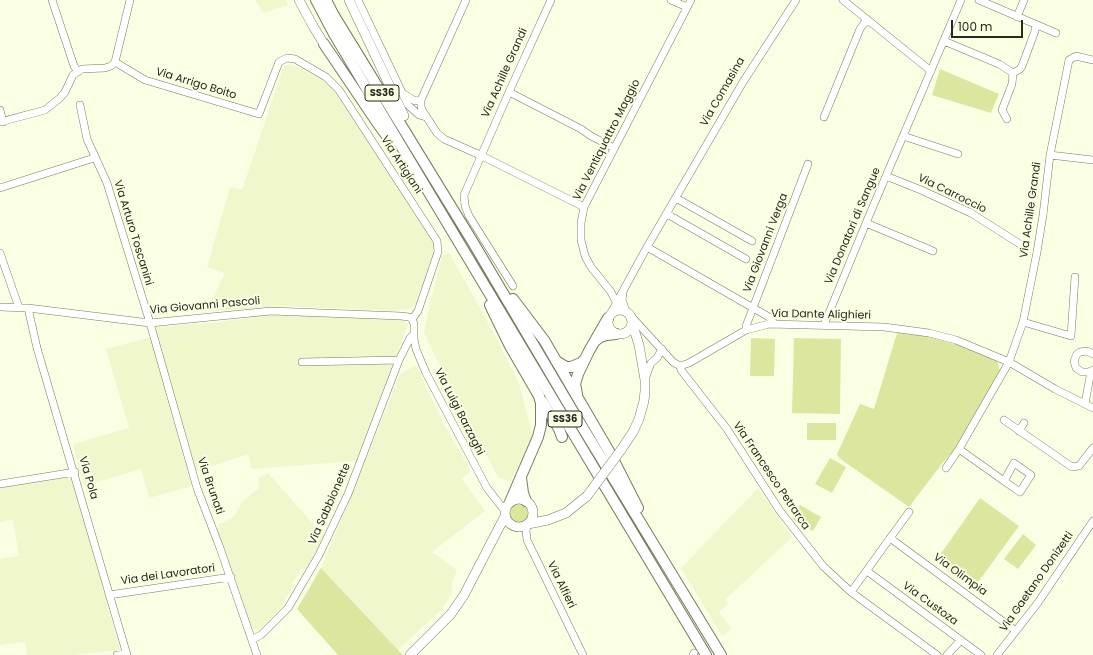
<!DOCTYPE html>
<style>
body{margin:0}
#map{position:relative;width:1093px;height:655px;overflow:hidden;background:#faffe4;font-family:Poppins,sans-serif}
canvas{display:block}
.scale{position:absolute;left:951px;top:20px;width:72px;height:18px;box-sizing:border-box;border:2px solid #27291c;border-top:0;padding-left:5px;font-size:12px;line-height:14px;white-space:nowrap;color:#27291c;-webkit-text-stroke:3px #faffe4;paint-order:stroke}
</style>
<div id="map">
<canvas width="1093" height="655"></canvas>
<div class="scale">100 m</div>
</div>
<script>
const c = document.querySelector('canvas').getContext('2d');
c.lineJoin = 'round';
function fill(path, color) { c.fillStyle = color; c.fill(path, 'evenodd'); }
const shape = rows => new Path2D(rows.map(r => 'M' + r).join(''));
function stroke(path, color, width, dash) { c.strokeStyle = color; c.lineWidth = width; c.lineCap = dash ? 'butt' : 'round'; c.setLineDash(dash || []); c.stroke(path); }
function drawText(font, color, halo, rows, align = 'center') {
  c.font = font + ' Poppins,sans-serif'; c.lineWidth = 4; c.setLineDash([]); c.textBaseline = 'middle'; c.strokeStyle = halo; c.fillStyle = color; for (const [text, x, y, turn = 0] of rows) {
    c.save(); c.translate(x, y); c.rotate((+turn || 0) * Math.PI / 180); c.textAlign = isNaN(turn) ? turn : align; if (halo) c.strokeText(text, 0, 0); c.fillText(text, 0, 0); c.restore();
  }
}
fill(shape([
 [255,0,286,0,288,5,263,13],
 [291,64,330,84,433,240,436,251,420,302,409,309,395,311,282,306,212,311,207,309,225,273,207,267,230,187,242,190,284,66],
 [449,253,484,315,519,383,533,436,510,482,498,477,436,358,424,333,428,311,442,256],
 [271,314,317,314,402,320,408,324,357,461,252,469,248,454,195,472,153,327,213,323],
 [151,337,192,486,149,498,141,469,84,486,73,444,129,428,106,349],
 [416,365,444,424,471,471,462,479,485,511,432,552,457,570,452,582,452,593,442,609,398,650,321,568,357,482,400,374],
 [268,473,324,536,306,570,302,568,292,584,294,586,283,602,284,604,259,630,255,629,251,626,216,529,219,528,218,525,233,517,244,500,259,488,258,478],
 [72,476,120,650,75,655,27,655,25,642,0,645,0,559,19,556,13,520,0,522,0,487],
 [758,488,792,537,726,599,728,604,719,612,732,629,722,636,681,568]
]), '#f0f7cd');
fill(shape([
 [940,69,999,94,991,113,932,95],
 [897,333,924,336,962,346,997,360,1000,371,956,448,941,465,909,507,839,458,837,454,860,404,874,409],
 [751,338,775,339,774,376,750,376],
 [794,338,841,339,840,414,792,413],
 [807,423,836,423,836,440,807,440],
 [830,458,846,467,832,493,815,484],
 [980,498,1019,526,973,589,935,562],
 '508 513a11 11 0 1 1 22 0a11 11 0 1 1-22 0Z',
 [800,505,821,517,813,531,792,519],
 [1023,534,1036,545,1018,569,1004,559],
 [321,568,398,650,403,655,338,655,297,609]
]), '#dce69e');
const minor = shape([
 [52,0,74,66,78,72],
 [358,0,408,105,419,115,426,117],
 [466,0,421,100,421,106,422,110,437,133,444,139,480,155,584,207],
 [671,0,687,7],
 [843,0,931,71],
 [979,0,1056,33],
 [1017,17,1024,0],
 [944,41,999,64,1013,73,1012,84,1002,110,1007,119],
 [115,62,145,80,259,114,279,62,287,58,295,59,326,77,339,90,437,241,438,252,418,311,412,319],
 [115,62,130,0],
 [1013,73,1020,69,1022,66,1035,31,1035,24],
 [509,92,581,129,591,136,614,148],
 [404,94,415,101,421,100],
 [80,105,87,139,107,183,150,323,197,488,220,548,257,655],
 [0,110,3,122],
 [824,117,860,29,867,19],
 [0,122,45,110,60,98,65,92,73,75,82,69,105,68,111,66,115,62],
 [903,136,958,154],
 [1050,155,1093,160],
 [886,176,921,190,971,213,1026,248],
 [0,188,94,158],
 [676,198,752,241],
 [667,214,746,259],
 [866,223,933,251],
 [647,247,769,317,775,324],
 [0,253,19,308],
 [513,286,469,216,465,206,464,195,509,92,551,0],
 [623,293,622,300,626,311],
 [617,304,611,292,591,267,585,256,581,240,581,223,584,207,691,0],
 [0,307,28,308,150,323,271,311,401,316,409,317,412,319],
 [28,308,37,348,127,655],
 [611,313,647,247,743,82,796,0],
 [630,315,673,362,680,366,689,363,746,330,769,324,884,327,929,333,956,340,1009,362,1055,389,1093,408],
 [412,319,414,324,414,339,416,349,426,373,487,488,505,511],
 [1023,322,1071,336,1075,277],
 [824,325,866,223,961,0],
 [746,330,746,326,753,308,808,164],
 [1093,354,1087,351,1080,352,1077,354,1074,361,1076,368,1082,372,1089,372,1093,370],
 [302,362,399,360],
 [680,366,681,370,727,429,780,511,823,566,851,592,937,655],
 [646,377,649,368,651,363,657,358,662,349],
 [1085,404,1091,371],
 [1004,420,1072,467,1079,466,1093,448],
 [1019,431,1024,423],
 [959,449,1004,481,1020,492,1031,475,1014,463,1004,481],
 [946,468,959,449,1009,362,1023,322,1037,252,1043,215,1050,155,1069,60,1076,56,1093,60],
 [0,484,75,472],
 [528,524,526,530,527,540,583,655],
 [890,538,1016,631],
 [867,571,981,655],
 [851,592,909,512],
 [109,595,231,577],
 [253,639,261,635,288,608,319,555,348,494,399,360,410,338,413,335],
 [117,655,127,654],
 [693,655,694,653],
 [947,655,961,640],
 [997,655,1037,604,1093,521]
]);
const major = shape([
 [299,0,313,26,324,44],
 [349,0,404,116],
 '608 322a12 12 0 1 1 24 0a12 12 0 1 1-24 0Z',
 [621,450,633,432,639,419,644,401,645,391,645,380,639,345,632,323],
 '505 513a14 14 0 1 1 28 0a14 14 0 1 1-28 0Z',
 [528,524,548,520,566,513,587,496],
 [410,655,451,614,464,595,505,516]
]);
const highway = shape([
 [316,0,334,34,706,655],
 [326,0,333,14,474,244,575,415,721,655],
 [324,44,376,121,392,143],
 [513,299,544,340,610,453,638,508],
 [490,305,510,346,539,396,541,403,541,425,538,437,510,502],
 [595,341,600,337,607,335,616,334],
 [556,361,566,367,571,367,581,363,584,360],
 [577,394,575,384,578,374,589,351,608,318],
 [542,401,559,429,562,437],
 [521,478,523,493,526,501]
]);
stroke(minor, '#777c5e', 8);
stroke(major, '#777c5e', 10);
stroke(highway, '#777c5e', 12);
stroke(minor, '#fff', 7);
stroke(major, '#fff', 9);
stroke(highway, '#fff', 10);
const majorBridge = shape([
 [587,496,621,450]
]);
stroke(majorBridge, '#777c5e', 10, []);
stroke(majorBridge, '#fff', 9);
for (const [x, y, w] of [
 [382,93,34],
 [565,419,34]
]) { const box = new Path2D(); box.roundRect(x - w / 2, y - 8, w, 16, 3); c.fillStyle = '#faffe4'; c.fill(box); stroke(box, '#27291c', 1); }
drawText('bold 10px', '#27291c', null, [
 ["SS36",382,93],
 ["SS36",565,419]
]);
drawText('11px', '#27291c', '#faffe4', [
 ["Via Achille Grandi",505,73,-66],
 ["Via Arrigo Boito",196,84,17],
 ["Via Comasina",723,92,-60],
 ["Via Ventiquattro Maggio",607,140,-63],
 ["Via Artigiani",401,165,57],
 ["Via Carroccio",952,194,26],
 ["Via Achille Grandi",1031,210,-82],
 ["Via Donatori di Sangue",853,226,-67],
 ["Via Arturo Toscanini",133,233,73],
 ["Via Giovanni Verga",766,243,-69],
 ["Via Giovanni Pascoli",205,306,-5],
 ["Via Dante Alighieri",821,315,1],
 ["Via Luigi Barzaghi",459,412,63],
 ["Via Francesco Petrarca",771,476,56],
 ["Via Pola",88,478,74],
 ["Via Brunati",210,486,71],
 ["Via Sabbionette",330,504,-66],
 ["Via dei Lavoratori",168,575,-8],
 ["Via Olimpia",960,575,36],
 ["Via Gaetano Donizetti",1037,582,-55],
 ["Via Alfieri",561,585,64],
 ["Via Custoza",930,604,36]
]);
</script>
